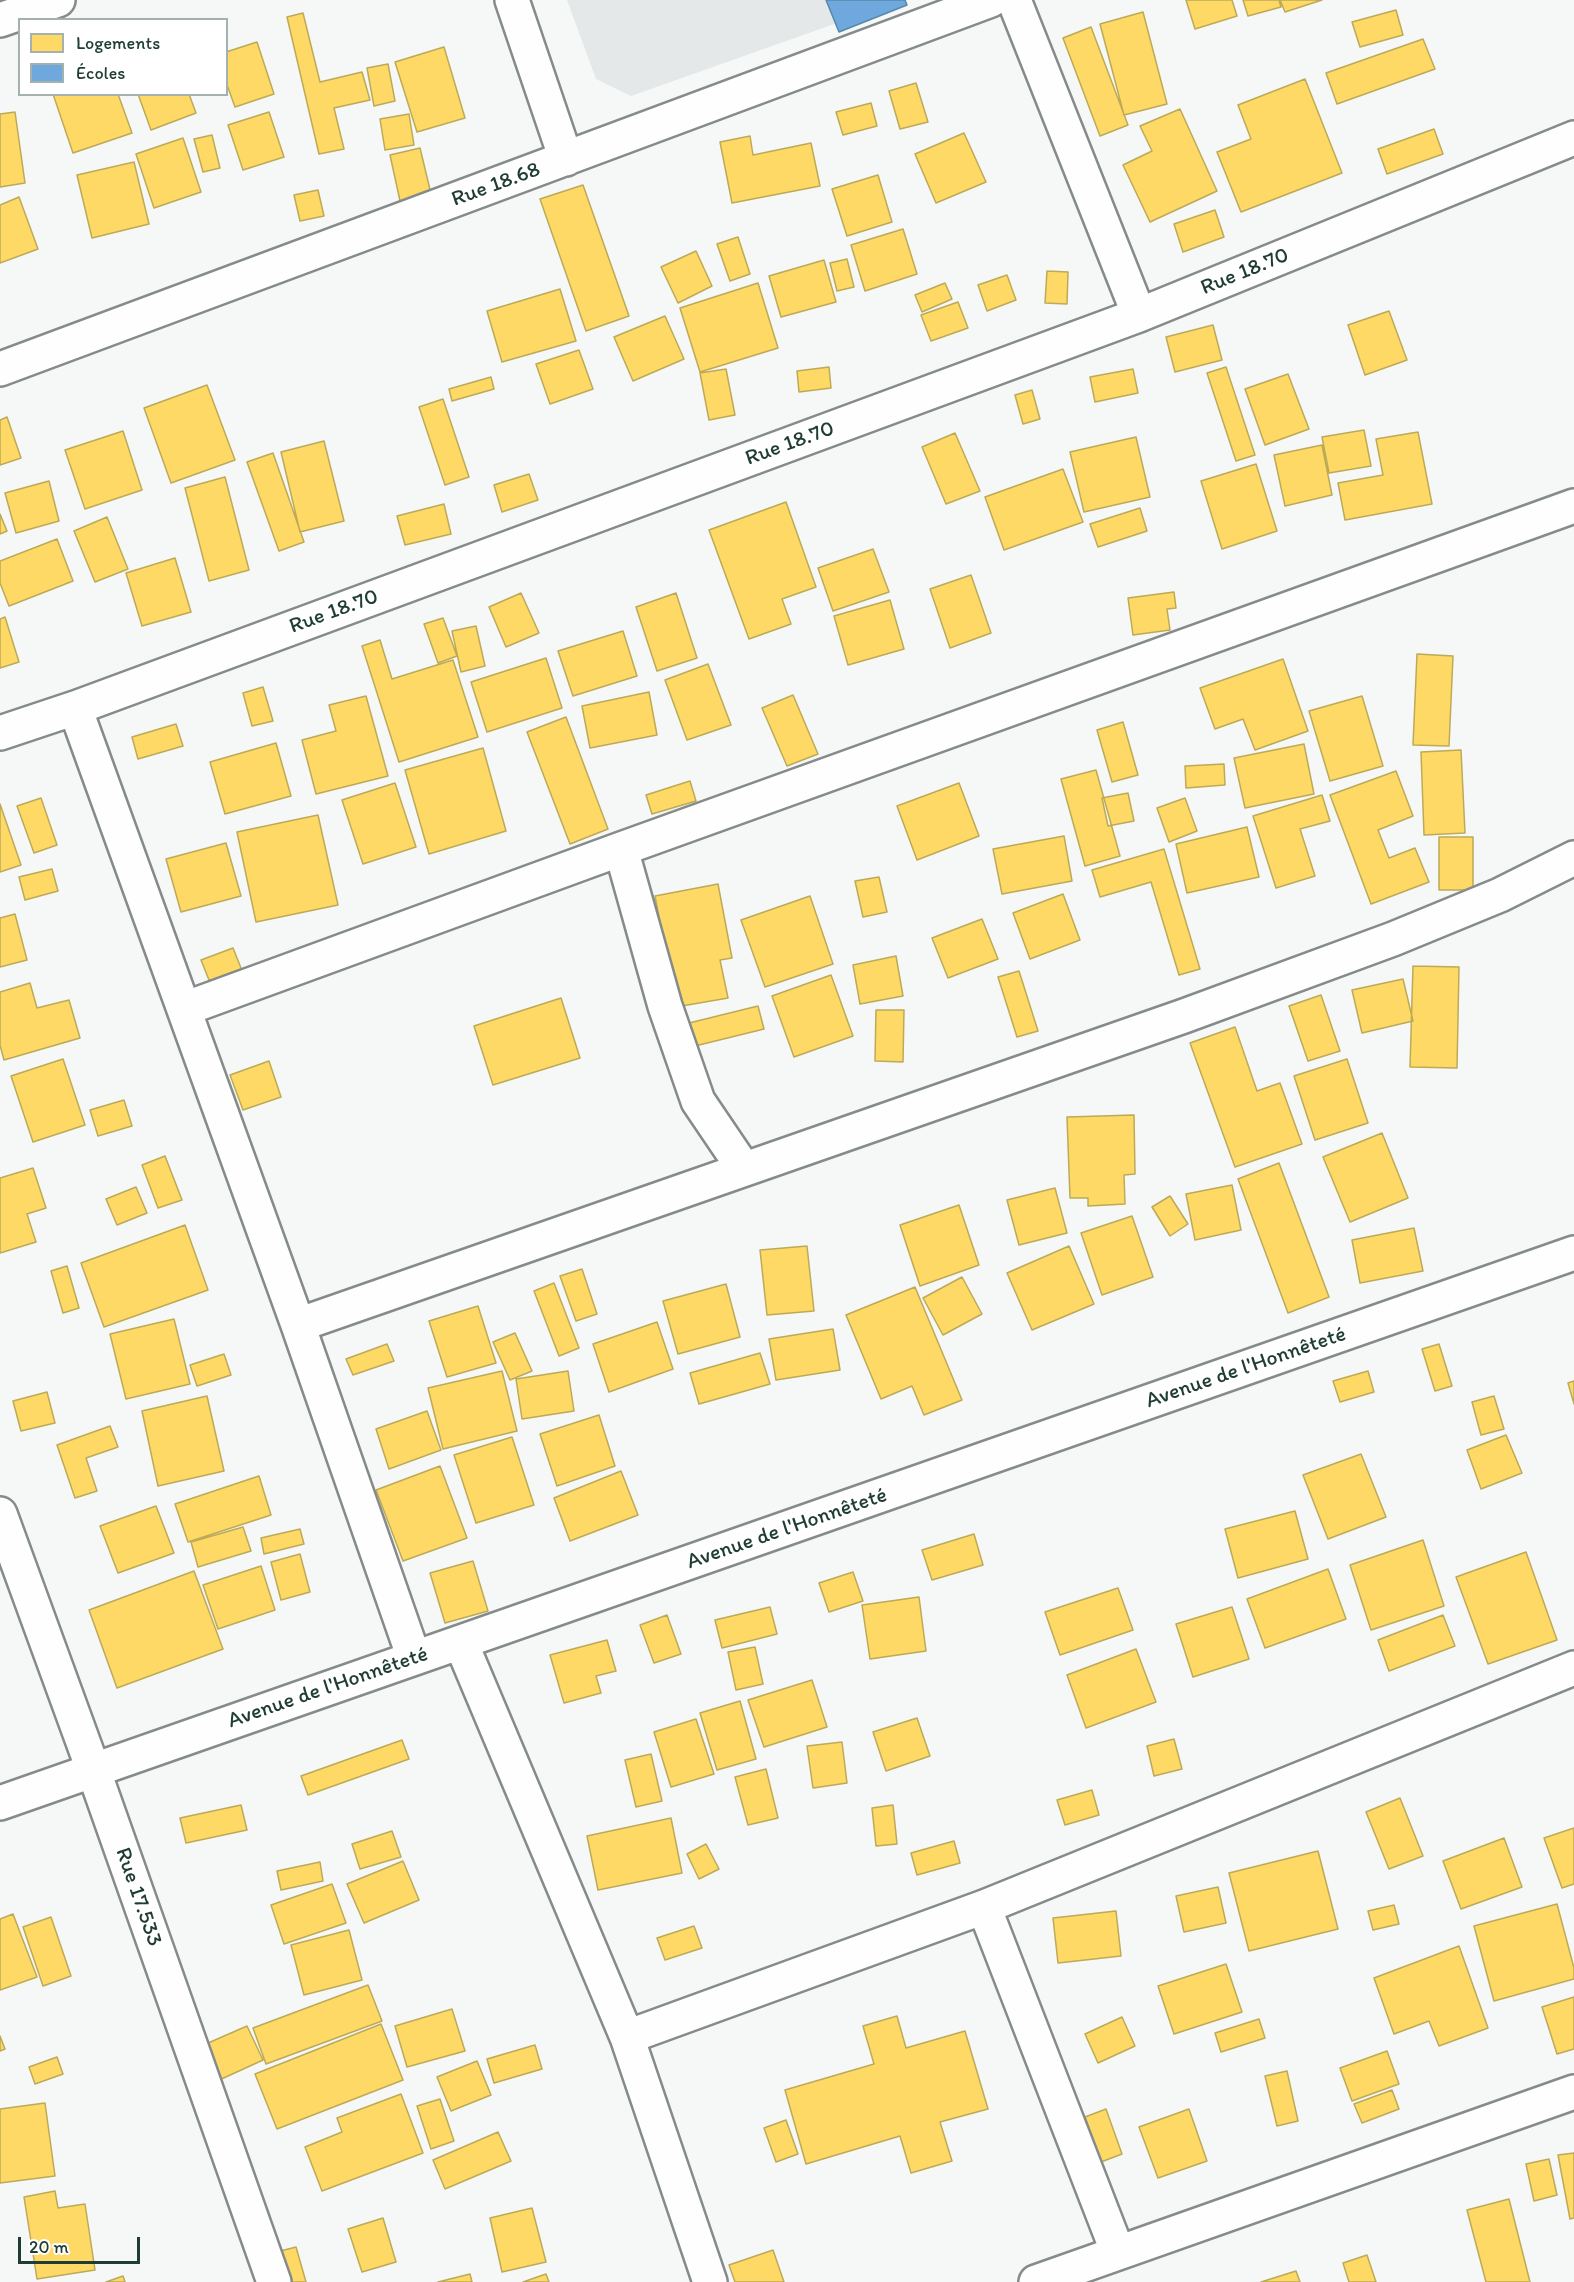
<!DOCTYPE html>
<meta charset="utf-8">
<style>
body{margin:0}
#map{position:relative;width:1574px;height:2282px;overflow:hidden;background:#f6f7f7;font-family:Itim,sans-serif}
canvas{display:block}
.legend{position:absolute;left:18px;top:18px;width:210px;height:78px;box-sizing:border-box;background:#fff;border:2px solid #a5b1ae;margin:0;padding:8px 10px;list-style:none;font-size:18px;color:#1f3d34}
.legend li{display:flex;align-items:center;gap:12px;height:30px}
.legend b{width:30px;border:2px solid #a5b1ae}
.scale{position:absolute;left:18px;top:2237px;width:122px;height:27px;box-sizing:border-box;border:3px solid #1f3d34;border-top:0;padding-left:8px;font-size:18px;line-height:21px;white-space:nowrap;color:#1f3d34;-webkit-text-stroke:4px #fff;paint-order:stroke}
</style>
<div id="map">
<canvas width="1574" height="2282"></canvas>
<ul class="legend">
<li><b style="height:16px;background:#ffd966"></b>Logements</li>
<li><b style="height:16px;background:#6fa8dc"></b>Écoles</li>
</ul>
<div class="scale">20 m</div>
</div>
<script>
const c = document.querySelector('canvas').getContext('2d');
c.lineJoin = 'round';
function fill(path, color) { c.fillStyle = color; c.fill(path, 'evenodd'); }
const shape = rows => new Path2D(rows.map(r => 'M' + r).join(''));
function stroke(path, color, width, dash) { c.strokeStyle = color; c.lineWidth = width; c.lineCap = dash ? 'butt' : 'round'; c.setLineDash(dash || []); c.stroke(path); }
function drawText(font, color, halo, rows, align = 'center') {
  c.font = font + ' Itim,sans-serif'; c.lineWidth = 6; c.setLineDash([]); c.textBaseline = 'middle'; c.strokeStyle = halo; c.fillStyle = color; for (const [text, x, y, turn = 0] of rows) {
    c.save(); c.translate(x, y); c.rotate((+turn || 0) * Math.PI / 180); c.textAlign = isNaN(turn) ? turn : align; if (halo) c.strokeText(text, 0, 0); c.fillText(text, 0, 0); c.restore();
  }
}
fill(shape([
 [567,0,902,0,631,96,596,79]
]), '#e5e8e8');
const homes = shape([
 [1186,0,1232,0,1237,16,1195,29,1186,0],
 [1243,0,1279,0,1281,7,1248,16,1243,0],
 [1280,0,1322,0,1285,12,1280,0],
 [1396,10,1403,35,1360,47,1352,22,1396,10],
 [1143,12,1167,104,1124,115,1100,24,1143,12],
 [303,13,320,82,362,72,370,100,334,108,344,149,319,154,287,17,303,13],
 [1091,27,1128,125,1100,136,1063,38,1091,27],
 [1423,39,1435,69,1337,104,1326,73,1423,39],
 [257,42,274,94,235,107,226,82,226,52,257,42],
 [444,47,465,118,417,132,395,62,444,47],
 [388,64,395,101,374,106,367,68,388,64],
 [1305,79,1342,173,1241,212,1217,152,1251,139,1238,105,1305,79],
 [916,83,928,122,900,129,889,91,916,83],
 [53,94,118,94,132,133,73,153,53,94],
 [138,94,189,94,196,113,151,130,138,94],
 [871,103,877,126,843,135,836,112,871,103],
 [1180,109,1217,191,1150,222,1123,165,1152,151,1140,126,1180,109],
 [15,112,25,183,0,187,0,114,15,112],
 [269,112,284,157,243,170,228,125,269,112],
 [409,114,414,145,385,150,380,119,409,114],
 [1434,129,1443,154,1387,174,1378,149,1434,129],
 [964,133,986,182,936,203,915,154,964,133],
 [212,135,220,168,203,172,194,139,212,135],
 [750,136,753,155,811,143,820,186,732,203,720,142,750,136],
 [183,138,201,192,154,208,136,154,183,138],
 [420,148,433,202,402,210,390,155,420,148],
 [134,162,149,224,92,238,77,175,134,162],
 [878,175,892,222,847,236,832,189,878,175],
 [583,185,629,316,586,331,540,199,583,185],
 [318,190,324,216,300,221,294,195,318,190],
 [19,197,38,249,0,263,0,205,19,197],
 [1215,210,1224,237,1183,252,1174,224,1215,210],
 [903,229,917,274,865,291,851,245,903,229],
 [738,237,750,274,730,281,717,244,738,237],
 [696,251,712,286,678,303,661,267,696,251],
 [847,259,854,287,837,291,830,263,847,259],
 [824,260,836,302,781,317,769,276,824,260],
 [1047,271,1068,272,1067,304,1045,303,1047,271],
 [1007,275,1016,300,987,311,978,285,1007,275],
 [758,283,778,348,700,372,680,308,758,283],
 [945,283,952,299,922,312,915,295,945,283],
 [560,289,576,341,502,362,487,311,560,289],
 [958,302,968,328,931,341,921,315,958,302],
 [1389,311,1407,360,1365,375,1348,325,1389,311],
 [665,316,684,359,633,381,614,337,665,316],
 [1213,325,1222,360,1175,372,1166,337,1213,325],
 [579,350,593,389,550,404,536,364,579,350],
 [829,367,831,388,799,392,797,371,829,367],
 [1226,367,1255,455,1236,461,1207,373,1226,367],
 [726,369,735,415,709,420,700,373,726,369],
 [1133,369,1138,393,1095,402,1090,377,1133,369],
 [1288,374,1309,429,1265,445,1245,389,1288,374],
 [491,377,494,389,452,401,449,389,491,377],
 [207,385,235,460,171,483,144,408,207,385],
 [1032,390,1040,419,1023,424,1015,395,1032,390],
 [443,399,469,477,445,485,419,407,443,399],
 [7,417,21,458,0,465,0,420,7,417],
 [1364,430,1371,466,1329,473,1322,437,1364,430],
 [123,431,142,490,85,509,65,450,123,431],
 [1418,432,1432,504,1345,520,1338,483,1383,475,1376,439,1418,432],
 [955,433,980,491,946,504,922,447,955,433],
 [1136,437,1150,497,1084,512,1070,452,1136,437],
 [324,441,344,521,300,532,281,452,324,441],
 [1322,445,1332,495,1285,506,1274,455,1322,445],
 [273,453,304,542,279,551,247,462,273,453],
 [1256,464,1277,531,1222,549,1201,481,1256,464],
 [1063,469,1083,522,1004,550,985,497,1063,469],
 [529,474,538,500,502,512,494,485,529,474],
 [225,477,249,570,209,581,185,488,225,477],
 [49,481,59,521,16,533,5,493,49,481],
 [786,502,816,587,782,599,791,624,749,639,709,530,786,502],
 [444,504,451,534,405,545,397,516,444,504],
 [1140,508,1147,531,1098,547,1090,524,1140,508],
 [0,514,7,531,0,534,0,514],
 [107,517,128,569,95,582,74,531,107,517],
 [57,539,73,581,9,606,0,583,0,561,57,539],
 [873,549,889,592,833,611,818,568,873,549],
 [175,558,191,612,142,626,126,573,175,558],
 [971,575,991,633,950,648,930,589,971,575],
 [1174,592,1176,608,1167,609,1170,630,1133,635,1128,598,1174,592],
 [521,593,539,633,506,647,489,607,521,593],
 [676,593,697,658,657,671,636,607,676,593],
 [890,600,904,649,848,665,834,616,890,600],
 [5,617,19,662,0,668,0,619,5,617],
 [443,618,457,656,438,663,424,624,443,618],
 [476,626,485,666,461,672,452,631,476,626],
 [623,631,637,676,573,696,558,651,623,631],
 [380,640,392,679,453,660,478,737,399,762,362,646,380,640],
 [1417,654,1453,656,1449,746,1413,745,1417,654],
 [546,658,562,708,487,732,471,682,546,658],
 [1283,659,1308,731,1255,750,1243,719,1215,729,1200,688,1283,659],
 [708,664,731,725,687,740,665,680,708,664],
 [263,687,273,721,252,726,243,693,263,687],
 [649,692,657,735,590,748,582,706,649,692],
 [793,695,818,754,787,766,762,708,793,695],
 [366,696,388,776,316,794,302,740,336,731,329,705,366,696],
 [1362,696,1383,766,1330,781,1309,711,1362,696],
 [566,717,608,829,570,844,527,732,566,717],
 [1123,722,1138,775,1112,782,1097,730,1123,722],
 [176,724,183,746,138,759,132,737,176,724],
 [276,743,291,796,225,814,210,762,276,743],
 [1304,744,1314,794,1245,808,1234,758,1304,744],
 [483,748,506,831,429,854,405,770,483,748],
 [1461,750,1465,833,1424,835,1421,752,1461,750],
 [1224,764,1225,785,1186,788,1185,766,1224,764],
 [1096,770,1120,856,1085,866,1061,779,1096,770],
 [1396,771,1413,816,1378,830,1389,858,1415,848,1429,882,1371,904,1330,795,1396,771],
 [690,781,696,801,652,814,646,795,690,781],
 [395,783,416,847,363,864,342,800,395,783],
 [959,783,979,836,917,860,897,806,959,783],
 [1128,793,1134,821,1108,826,1102,798,1128,793],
 [1322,795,1330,821,1300,829,1315,876,1276,888,1253,816,1322,795],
 [41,798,57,845,34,853,17,806,41,798],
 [1185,798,1197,831,1169,842,1157,808,1185,798],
 [0,804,21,865,0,872,0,804],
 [318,815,338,905,256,922,237,832,318,815],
 [1247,827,1259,877,1187,893,1176,844,1247,827],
 [1064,836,1072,881,1002,894,993,849,1064,836],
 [1439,837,1473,837,1473,890,1439,890,1439,837],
 [226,843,241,896,181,912,166,859,226,843],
 [1164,849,1200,969,1179,975,1151,882,1100,897,1092,870,1164,849],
 [52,869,58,891,25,900,19,877,52,869],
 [879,877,887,912,863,917,855,881,879,877],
 [718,884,732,958,720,960,728,998,676,1007,655,896,718,884],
 [1063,894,1080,940,1030,959,1013,913,1063,894],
 [810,896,833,964,765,987,741,920,810,896],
 [15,914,27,960,0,967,0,918,15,914],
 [982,919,998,959,948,978,932,938,982,919],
 [233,948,243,973,211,985,201,960,233,948],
 [896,956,903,996,860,1004,853,965,896,956],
 [1413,966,1459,967,1457,1068,1410,1067,1413,966],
 [1019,971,1038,1031,1017,1037,998,977,1019,971],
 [831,975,853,1036,794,1057,772,996,831,975],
 [1403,979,1413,1021,1362,1033,1352,990,1403,979],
 [30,983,37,1008,69,1000,80,1038,4,1060,0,1045,0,992,30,983],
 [1321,995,1340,1051,1308,1061,1289,1006,1321,995],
 [561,998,580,1058,493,1085,474,1026,561,998],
 [758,1006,764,1029,695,1046,689,1023,758,1006],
 [876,1010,904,1010,903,1062,875,1061,876,1010],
 [1235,1027,1257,1091,1280,1083,1302,1144,1235,1167,1190,1043,1235,1027],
 [63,1059,85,1125,33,1142,11,1076,63,1059],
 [1347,1059,1368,1123,1315,1140,1294,1076,1347,1059],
 [269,1061,281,1097,243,1110,230,1075,269,1061],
 [124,1100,132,1126,98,1136,90,1110,124,1100],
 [1134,1115,1135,1174,1124,1175,1125,1204,1088,1206,1088,1198,1070,1198,1067,1117,1134,1115],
 [1382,1133,1408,1198,1350,1222,1323,1157,1382,1133],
 [165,1156,182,1200,158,1208,142,1165,165,1156],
 [1279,1163,1329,1297,1288,1313,1238,1179,1279,1163],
 [33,1168,46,1208,27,1214,36,1242,0,1253,0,1178,33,1168],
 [1232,1185,1241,1230,1195,1240,1186,1194,1232,1185],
 [136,1187,147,1213,117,1225,106,1199,136,1187],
 [1055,1188,1067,1233,1019,1245,1007,1200,1055,1188],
 [1170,1196,1188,1224,1170,1236,1152,1207,1170,1196],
 [959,1205,979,1265,920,1286,900,1225,959,1205],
 [1132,1216,1153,1277,1102,1295,1081,1233,1132,1216],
 [185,1225,208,1290,104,1327,81,1263,185,1225],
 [1414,1228,1423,1271,1360,1283,1352,1240,1414,1228],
 [807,1246,814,1311,767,1315,760,1250,807,1246],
 [1069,1246,1094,1304,1032,1330,1007,1273,1069,1246],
 [67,1266,79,1308,63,1313,51,1271,67,1266],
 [582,1269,597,1314,576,1321,560,1276,582,1269],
 [962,1277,982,1314,943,1335,923,1298,962,1277],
 [554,1283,579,1348,559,1356,534,1291,554,1283],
 [726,1284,740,1337,678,1354,663,1301,726,1284],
 [915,1287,962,1400,924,1415,912,1386,881,1399,846,1315,915,1287],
 [478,1306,496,1363,447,1377,429,1321,478,1306],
 [174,1319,190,1384,126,1399,110,1334,174,1319],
 [657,1322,673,1369,609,1392,593,1344,657,1322],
 [833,1329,840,1370,776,1380,769,1339,833,1329],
 [515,1333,532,1371,510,1380,493,1342,515,1333],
 [387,1344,394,1361,353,1375,346,1359,387,1344],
 [1439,1344,1452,1386,1435,1391,1422,1349,1439,1344],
 [760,1353,770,1384,699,1404,690,1373,760,1353],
 [224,1354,231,1375,197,1386,190,1365,224,1354],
 [502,1371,517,1431,443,1449,428,1388,502,1371],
 [568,1371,574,1411,522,1419,516,1379,568,1371],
 [1368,1371,1374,1392,1340,1402,1333,1381,1368,1371],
 [1574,1381,1574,1404,1568,1383,1574,1381],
 [47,1392,55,1423,21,1431,13,1401,47,1392],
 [207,1396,224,1471,158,1486,142,1411,207,1396],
 [1494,1396,1504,1429,1481,1435,1472,1402,1494,1396],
 [427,1411,441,1450,389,1469,376,1429,427,1411],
 [599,1415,615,1466,557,1486,540,1434,599,1415],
 [110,1426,118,1447,86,1458,97,1491,75,1498,57,1445,110,1426],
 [1506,1435,1522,1473,1481,1489,1467,1450,1506,1435],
 [512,1437,534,1505,476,1523,454,1455,512,1437],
 [1361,1454,1386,1517,1328,1539,1303,1475,1361,1454],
 [440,1466,467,1538,403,1561,376,1490,440,1466],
 [621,1471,638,1515,570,1541,554,1498,621,1471],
 [259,1476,271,1515,188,1542,175,1504,259,1476],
 [156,1506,174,1553,118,1573,100,1526,156,1506],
 [1295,1511,1308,1559,1238,1578,1225,1529,1295,1511],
 [243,1527,251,1551,198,1567,191,1542,243,1527],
 [300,1529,304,1544,264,1554,261,1538,300,1529],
 [974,1534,983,1565,932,1580,922,1550,974,1534],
 [1423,1540,1444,1606,1371,1630,1350,1565,1423,1540],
 [1526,1552,1557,1640,1488,1664,1456,1577,1526,1552],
 [300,1554,310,1592,281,1600,271,1562,300,1554],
 [473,1561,488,1611,445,1623,430,1573,473,1561],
 [261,1566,275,1610,218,1629,203,1585,261,1566],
 [1328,1569,1346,1619,1265,1648,1247,1599,1328,1569],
 [194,1571,223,1649,117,1688,89,1610,194,1571],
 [853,1572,863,1601,829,1612,819,1583,853,1572],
 [1118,1588,1133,1630,1060,1655,1045,1612,1118,1588],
 [919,1597,926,1651,870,1659,862,1605,919,1597],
 [770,1607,777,1634,722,1648,715,1620,770,1607],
 [1232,1607,1249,1659,1193,1677,1176,1624,1232,1607],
 [667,1615,681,1654,654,1663,640,1625,667,1615],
 [1443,1615,1455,1646,1389,1671,1378,1640,1443,1615],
 [607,1640,616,1671,596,1676,601,1693,564,1703,550,1655,607,1640],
 [755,1647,763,1684,736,1690,728,1652,755,1647],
 [1136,1649,1156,1702,1086,1728,1067,1675,1136,1649],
 [812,1680,827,1727,764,1747,748,1700,812,1680],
 [740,1701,756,1759,717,1770,700,1713,740,1701],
 [917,1718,930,1756,886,1771,873,1732,917,1718],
 [696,1719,714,1774,671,1787,654,1732,696,1719],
 [1174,1739,1182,1769,1154,1776,1147,1746,1174,1739],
 [402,1740,409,1759,308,1795,301,1776,402,1740],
 [842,1742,847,1783,813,1788,807,1746,842,1742],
 [651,1754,662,1801,636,1807,625,1760,651,1754],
 [766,1769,778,1818,748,1825,735,1777,766,1769],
 [1092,1790,1099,1815,1065,1825,1057,1800,1092,1790],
 [1400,1798,1423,1856,1389,1869,1366,1812,1400,1798],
 [241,1805,247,1830,186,1843,180,1818,241,1805],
 [893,1805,897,1844,876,1846,872,1808,893,1805],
 [671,1818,682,1873,598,1890,587,1836,671,1818],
 [1574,1828,1574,1884,1562,1888,1544,1838,1574,1828],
 [392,1831,401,1857,360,1869,352,1844,392,1831],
 [1504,1838,1522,1887,1461,1909,1443,1861,1504,1838],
 [954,1841,960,1863,917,1875,911,1853,954,1841],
 [706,1844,719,1869,699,1879,687,1854,706,1844],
 [1318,1851,1338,1929,1249,1951,1229,1873,1318,1851],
 [403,1861,419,1900,364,1923,347,1884,403,1861],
 [320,1862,323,1881,281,1890,277,1871,320,1862],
 [332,1884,346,1923,284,1944,271,1905,332,1884],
 [1218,1887,1226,1923,1184,1932,1176,1896,1218,1887],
 [1557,1904,1574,1968,1574,1979,1494,2001,1474,1926,1557,1904],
 [1394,1905,1399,1924,1373,1930,1368,1911,1394,1905],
 [1116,1911,1121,1956,1058,1963,1053,1918,1116,1911],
 [13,1914,37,1977,0,1990,0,1919,13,1914],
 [51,1917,71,1976,43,1986,23,1927,51,1917],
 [694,1926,702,1948,665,1960,657,1938,694,1926],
 [349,1930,362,1980,304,1995,291,1945,349,1930],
 [1459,1946,1488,2028,1439,2046,1429,2021,1394,2034,1374,1978,1459,1946],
 [1226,1964,1242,2012,1174,2034,1158,1986,1226,1964],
 [368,1985,382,2021,266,2064,253,2028,368,1985],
 [1574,1997,1574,2049,1557,2054,1542,2007,1574,1997],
 [452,2009,465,2051,407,2067,395,2026,452,2009],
 [897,2016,906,2048,965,2031,988,2109,940,2122,952,2161,911,2173,900,2136,806,2164,785,2090,874,2064,863,2026,897,2016],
 [1122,2017,1135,2046,1098,2063,1085,2034,1122,2017],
 [1259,2019,1265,2038,1221,2052,1215,2033,1259,2019],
 [381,2024,403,2080,277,2129,255,2074,381,2024],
 [247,2026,263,2060,215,2082,199,2047,247,2026],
 [0,2036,5,2049,0,2051,0,2036],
 [535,2045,542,2069,494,2083,487,2059,535,2045],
 [1387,2051,1399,2084,1352,2101,1340,2068,1387,2051],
 [57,2057,63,2074,35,2084,29,2067,57,2057],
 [477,2061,491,2095,451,2111,437,2077,477,2061],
 [1287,2071,1298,2121,1277,2126,1265,2076,1287,2071],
 [1392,2090,1399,2109,1362,2123,1354,2104,1392,2090],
 [401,2094,423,2153,322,2191,305,2147,342,2132,337,2118,401,2094],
 [440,2099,454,2141,431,2149,417,2106,440,2099],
 [45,2103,55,2176,0,2183,0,2109,45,2103],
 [1106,2109,1122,2154,1101,2162,1085,2117,1106,2109],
 [1189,2109,1207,2161,1158,2178,1139,2127,1189,2109],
 [786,2120,798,2154,776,2162,764,2128,786,2120],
 [498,2132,511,2161,445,2189,433,2160,498,2132],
 [1574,2153,1574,2218,1570,2219,1558,2155,1574,2153],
 [1549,2159,1557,2195,1534,2201,1526,2164,1549,2159],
 [55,2191,58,2208,85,2204,95,2270,37,2279,24,2197,55,2191],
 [1509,2199,1530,2282,1486,2282,1467,2210,1509,2199],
 [532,2208,546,2262,502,2272,490,2218,532,2208],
 [383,2218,396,2262,362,2272,348,2229,383,2218],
 [296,2247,306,2282,273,2282,265,2255,296,2247],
 [773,2250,784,2282,735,2282,729,2265,773,2250],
 [1367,2255,1376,2282,1349,2282,1343,2263,1367,2255],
 [1296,2271,1300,2282,1261,2282,1296,2271],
 [470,2274,472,2282,438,2282,470,2274],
 [546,2274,549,2282,523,2282,546,2274],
 [123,2276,125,2282,106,2282,123,2276]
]);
fill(homes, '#ffd966');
stroke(homes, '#bcaa57', 1.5);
const schools = shape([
 [826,0,905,0,907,5,839,32,826,0]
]);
fill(schools, '#6fa8dc');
stroke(schools, '#5788aa', 1.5);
const minor = shape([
 [512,0,566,159],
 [1014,0,1139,315],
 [0,20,58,0],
 [0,369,991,0],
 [75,708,298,1325,414,1658],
 [0,733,75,708,1139,315,1574,138],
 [621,849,665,1006,698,1101,744,1169],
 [184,1009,621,849,1574,506],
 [298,1325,1184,1016,1393,939,1500,895,1574,858],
 [0,1514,93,1769,274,2282],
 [461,1643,627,2037,710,2282],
 [0,1803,1574,1253],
 [984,1907,1118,2253],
 [627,2037,984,1907,1574,1668],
 [1036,2282,1574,2092]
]);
stroke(minor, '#858b8a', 38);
stroke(minor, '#fefefe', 33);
drawText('22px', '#1f3d34', '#fff', [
 ["Rue 18.68",496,185,-20],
 ["Rue 18.70",1245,272,-22],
 ["Rue 18.70",790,444,-20],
 ["Rue 18.70",334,612,-20],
 ["Avenue de l'Honnêteté",1246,1368,-19],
 ["Avenue de l'Honnêteté",787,1529,-19],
 ["Avenue de l'Honnêteté",328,1688,-19],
 ["Rue 17.533",138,1897,71]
]);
</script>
